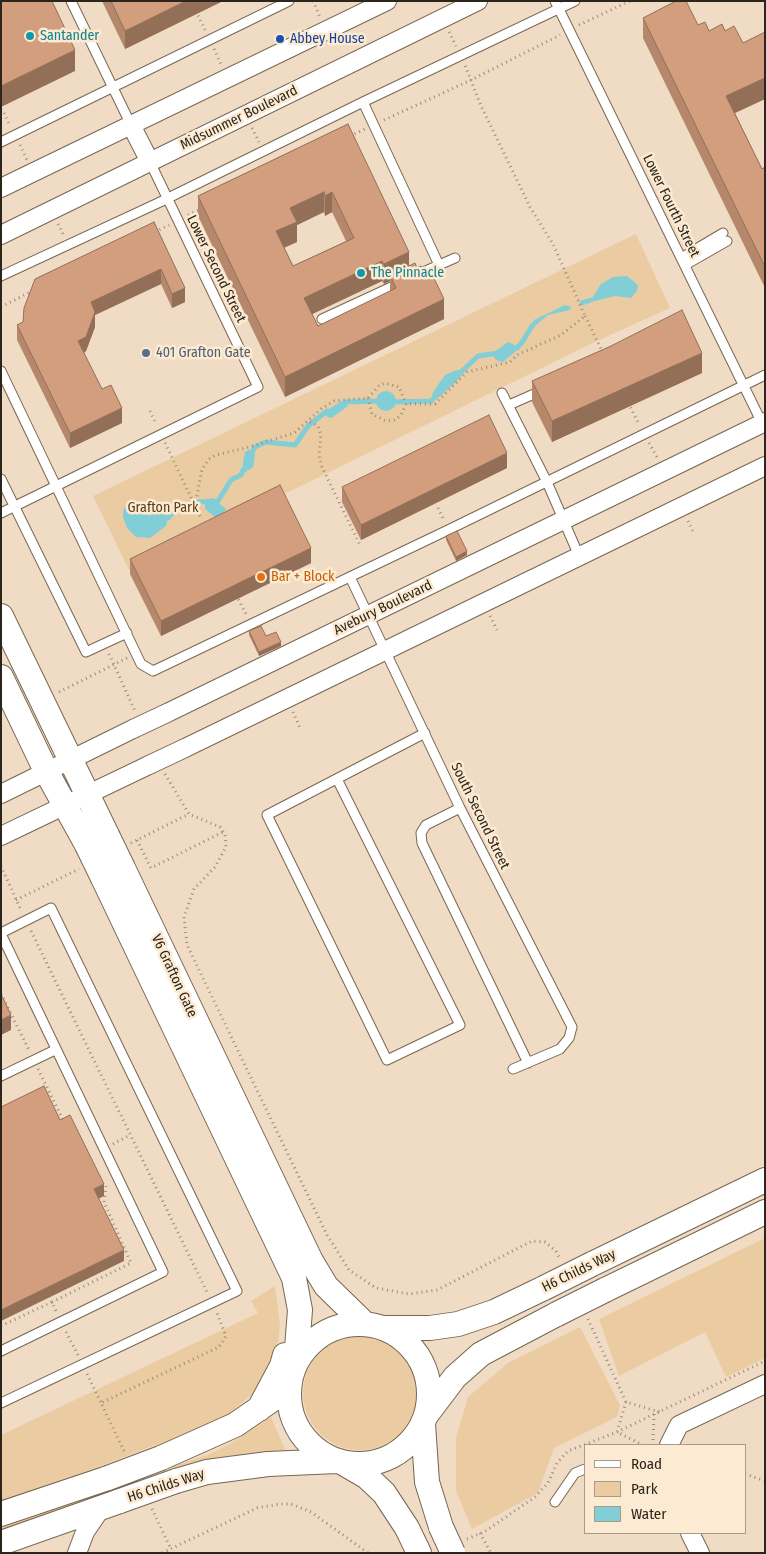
<!DOCTYPE html>
<style>
body{margin:0}
#map{position:relative;width:766px;height:1554px;overflow:hidden;background:#f0dcc5;font-family:"Fira Sans Condensed",sans-serif}
canvas{display:block}
.frame{position:absolute;inset:0;border:2px solid #2c251c;pointer-events:none}
.legend{position:absolute;left:584px;top:1444px;width:162px;height:90px;box-sizing:border-box;background:#fdead2;border:1px solid #a99b89;margin:0;padding:6px 9px;list-style:none;font-size:15px;color:#2c251c}
.legend li{display:flex;align-items:center;gap:10px;height:25px}
.legend b{width:25px;border:1px solid #a99b89}
</style>
<div id="map">
<canvas width="766" height="1554"></canvas>
<div class="frame"></div>
<ul class="legend">
<li><b style="height:6px;background:#fff"></b>Road</li>
<li><b style="height:14px;background:#ebcba2"></b>Park</li>
<li><b style="height:14px;background:#82ced6"></b>Water</li>
</ul>
</div>
<script>
const c = document.querySelector('canvas').getContext('2d');
c.lineJoin = 'round';
function fill(path, color) { c.fillStyle = color; c.fill(path, 'evenodd'); }
const shape = rows => new Path2D(rows.map(r => 'M' + r).join(''));
function stroke(path, color, width, dash) { c.strokeStyle = color; c.lineWidth = width; c.lineCap = dash ? 'butt' : 'round'; c.setLineDash(dash || []); c.stroke(path); }
function drawText(font, color, halo, rows, align = 'center') {
  c.font = font + ' "Fira Sans Condensed",sans-serif'; c.lineWidth = 5; c.setLineDash([]); c.textBaseline = 'middle'; c.strokeStyle = halo; c.fillStyle = color; for (const [text, x, y, turn = 0] of rows) {
    c.save(); c.translate(x, y); c.rotate((+turn || 0) * Math.PI / 180); c.textAlign = isNaN(turn) ? turn : align; if (halo) c.strokeText(text, 0, 0); c.fillText(text, 0, 0); c.restore();
  }
}
fill(shape([
 [636,234,670,308,597,341,129,570,93,496],
 [765,1238,765,1358,726,1377,705,1332,619,1376,599,1319],
 [275,1286,280,1325,277,1351,271,1371,254,1393,212,1427,159,1450,155,1445,103,1465,105,1471,1,1507,1,1435,258,1313,251,1301],
 [580,1327,620,1405,617,1417,554,1448,538,1493,472,1529,456,1491,456,1438,468,1397,508,1363],
 '303 1393a57 57 0 1 1 114 0a57 57 0 1 1-114 0Z',
 [271,1417,286,1452,175,1475,171,1467,210,1454,235,1441],
 [118,1487,121,1494,1,1537,1,1527]
]), '#ebcba2');
fill(shape([
 [627,276,638,285,637,291,631,298,615,296,595,301,591,300,601,284,613,277],
 [565,305,571,307,570,310,548,315,529,331,534,320],
 [508,342,515,345,516,351,503,362,498,361,494,358,494,352],
 [457,370,462,371,462,375,456,382,437,399,431,401,433,392,445,375],
 '376 401a10 10 0 1 1 20 0a10 10 0 1 1-20 0Z',
 [340,402,346,402,348,406,333,417,329,418,323,413],
 [249,450,253,451,255,455,253,467,241,475,245,452],
 [213,498,226,509,222,516,215,517,205,509,205,500],
 [128,503,140,507,149,516,156,513,165,514,168,518,166,526,150,538,136,537,127,528,123,517,123,511]
]), '#82ced6');
stroke(shape([
 [582,303,591,300],
 [512,349,517,348,523,341,532,326],
 [458,375,478,356,499,353],
 [391,402,431,401,436,396],
 [340,405,346,402,380,401],
 [250,456,255,447,266,442,295,445,308,426,327,411],
 [197,502,218,501,231,480,241,475,243,470],
 [168,518,176,509,190,505]
]), '#82ced6', 5);
const lane = shape([
 [71,1,131,125],
 [555,1,763,425],
 [363,102,439,265],
 [1,142,289,1],
 [681,258,723,233],
 [685,265,727,241],
 [1,276,158,203,363,102,575,1],
 [414,276,455,258],
 [322,319,400,283],
 [1,371,141,664,153,671,448,530,765,375],
 [502,393,547,482,579,556],
 [509,405,543,390],
 [1,479,86,652,127,633],
 [1,513,258,387,150,162],
 [350,577,460,808,572,1027,569,1038,560,1049,513,1069],
 [337,779,460,1025,387,1060,267,815,425,733],
 [460,808,426,825,421,833,422,843,528,1063],
 [1,933,51,908,237,1291,1,1403],
 [1,934,163,1272,1,1351],
 [1,1076,55,1050],
 [555,1502,575,1473,585,1469]
]);
const street = shape([
 [131,125,150,162],
 [1,188,387,1],
 [1,235,478,1],
 [167,713,765,422],
 [185,748,765,466],
 [1,794,133,729],
 [1,836,149,765],
 [669,1445,679,1425,765,1384],
 [690,1533,700,1553],
 [77,1553,85,1532,102,1507]
]);
const secondary = shape([
 [1,616,107,835],
 [1,677,46,771,87,845],
 [123,868,311,1261,326,1286,364,1323],
 [103,878,294,1278,300,1310,296,1361],
 [592,1264,765,1180],
 [605,1290,765,1212],
 '289 1394a70 70 0 1 1 140 0a70 70 0 1 1-140 0Z',
 [383,1328,430,1328,458,1324,494,1312,544,1288],
 [259,1409,282,1366,285,1355],
 [427,1414,455,1377,481,1354,557,1314],
 [423,1424,427,1482,441,1527],
 [161,1458,235,1425,270,1401],
 [343,1463,367,1477,384,1493,407,1528,419,1553],
 [176,1481,207,1472,268,1464,337,1461],
 [1,1514,108,1478],
 [1,1543,120,1501]
]);
stroke(lane, '#776651', 11);
stroke(street, '#776651', 20);
stroke(secondary, '#776651', 26);
stroke(shape([
 [313,1,320,17],
 [196,11,205,30],
 [579,25,630,1],
 [449,32,456,46],
 [214,49,221,64],
 [4,113,10,126],
 [384,120,471,80,560,35],
 [252,128,259,142],
 [350,136,365,129],
 [20,145,27,160],
 [188,215,201,209],
 [58,224,64,236],
 [155,232,169,225],
 [1,307,32,291],
 [585,316,603,353],
 [368,398,372,414,386,421,395,420,401,415,406,404,435,404,467,372,510,362,517,355,561,335,585,316,553,244,530,207,481,106,465,65],
 [628,403,639,424],
 [150,411,156,424],
 [310,422,318,426,321,435,319,455,321,465,360,545],
 [165,443,200,516],
 [649,443,657,457],
 [195,506,202,469,209,459,216,455,250,447,294,433,321,409,334,401,368,398,379,386,385,383,399,387,406,404],
 [438,508,444,520],
 [688,521,694,534],
 [236,595,246,614],
 [490,616,497,630],
 [109,654,135,711],
 [59,692,127,658],
 [293,712,300,728],
 [165,774,189,814,220,827,225,834,226,847,215,867,194,889,184,917,187,945,327,1235,349,1270,376,1288,409,1294,437,1290,532,1241,545,1242,556,1251,560,1259],
 [137,840,151,868,223,832],
 [131,843,189,814],
 [1,866,21,910],
 [16,900,79,869],
 [31,931,207,1292],
 [1,994,29,1050],
 [38,1069,64,1122],
 [113,1144,130,1135],
 [52,1302,131,1263,104,1202,106,1186],
 [588,1319,626,1402,660,1412],
 [1,1326,52,1302,57,1313],
 [66,1332,78,1355],
 [87,1374,101,1403],
 [626,1402,617,1432,643,1445],
 [653,1440,654,1414],
 [124,1451,101,1403,219,1347,226,1336,217,1313],
 [745,1474,765,1481],
 [152,1509,171,1549],
 [480,1533,491,1553],
 [467,1539,484,1532,535,1497,548,1483,557,1463,568,1451,617,1432,765,1361],
 [162,1553,257,1508,279,1504,291,1504,311,1512,368,1553]
]), '#998b7a', 3, [1, 4]);
stroke(lane, '#fff', 9);
stroke(street, '#fff', 18);
stroke(secondary, '#fff', 24);
const streetBridge = shape([
 [133,729,167,713],
 [149,765,185,748]
]);
const secondaryBridge = shape([
 [107,835,123,868],
 [87,845,103,878],
 [544,1288,592,1264],
 [557,1314,605,1290],
 [108,1478,161,1458],
 [120,1501,176,1481],
 [441,1527,453,1553]
]);
stroke(streetBridge, '#776651', 20, []);
stroke(secondaryBridge, '#776651', 26, []);
stroke(streetBridge, '#fff', 18);
stroke(secondaryBridge, '#fff', 24);
fill(shape([
 [102,1,223,1,125,49],
 [643,18,698,25,709,31,725,31,743,43,765,32,765,99,735,113,762,169,765,167,765,288,643,38],
 [348,124,409,266,444,319,285,397,198,216,198,196],
 [324,212,325,216,332,212,346,241,293,266,284,248,297,242,297,225],
 [382,281,384,284,390,281,390,292,318,326,312,314],
 [154,222,185,302,172,308,161,284,95,315,95,327,86,351,84,353,102,389,122,423,70,448,17,340,17,325,23,322],
 [611,346,702,373,552,442,532,402,532,381],
 [507,468,361,540,342,502,342,487],
 [446,536,467,555,456,561,446,540],
 [130,559,311,563,161,636,130,574],
 [249,631,266,636,281,646,259,656,249,635]
]), '#b5886c');
fill(shape([
 [186,1,223,1,125,49,125,31],
 [75,50,75,71,1,107,1,86],
 [765,78,765,99,726,117,726,96],
 [324,192,324,212,297,225,297,242,276,251,276,231,290,208],
 [332,192,332,212,325,216,325,196],
 [409,252,409,272,390,275,390,281,384,284,384,264],
 [382,261,382,281,304,318,304,298],
 [161,269,161,284,95,315,95,327,86,351,78,356,78,341,91,302],
 [185,288,185,302,172,308,172,294],
 [444,299,444,319,285,397,285,377],
 [702,353,702,373,552,442,552,421],
 [122,408,122,423,70,448,70,433],
 [507,453,507,468,361,540,361,525],
 [311,548,311,563,161,636,161,621],
 [467,551,467,555,456,561,456,557],
 [281,642,281,646,259,656,259,652],
 [11,1015,11,1030,1,1035,1,1020],
 [104,1184,104,1196,94,1201,94,1189],
 [124,1250,124,1261,1,1321,1,1310]
]), '#936f58');
const building = shape([
 [1,1,52,1,75,50,1,86,1,1],
 [111,1,186,1,125,31,111,1],
 [676,1,686,1,698,25,705,22,709,31,722,24,725,31,734,26,743,43,765,32,765,78,726,96,762,169,765,167,765,267,643,18,676,1],
 [348,124,409,252,384,264,382,261,304,298,318,326,396,288,390,275,415,263,417,268,421,266,425,275,431,272,444,299,285,377,198,196,348,124],
 [324,192,325,196,332,192,354,238,293,266,276,231,297,222,290,208,324,192],
 [154,222,185,288,172,294,161,269,91,302,95,312,86,337,78,341,102,389,111,385,122,408,70,433,17,325,23,322,24,308,35,279,154,222],
 [682,310,702,353,552,421,532,381,611,346,682,310],
 [489,415,507,453,361,525,342,487,489,415],
 [280,485,311,548,161,621,130,559,280,485],
 [457,531,467,551,456,557,446,536,457,531],
 [261,626,266,636,276,632,281,642,259,652,249,631,261,626],
 [1,994,11,1015,1,1020,1,994],
 [44,1086,60,1120,70,1115,104,1184,94,1189,124,1250,1,1310,1,1107,44,1086]
]);
fill(building, '#d29e7e');
stroke(building, '#936f58', 1);
for (const [x, y, r, color] of [
 [30,36,5,"#0f9aa8"],
 [280,39,5,"#1a4fb4"],
 [361,273,5,"#0f9aa8"],
 [146,353,5,"#5c6f8a"],
 [261,577,5,"#e8710a"]
]) { const dot = new Path2D(); dot.arc(x, y, r, 0, 2 * Math.PI); c.fillStyle = color; c.fill(dot); stroke(dot, '#fdead2', 2); }
drawText('14px', '#0d838f', '#fdead2', [
 ["Santander",40,36],
 ["The Pinnacle",371,273]
], 'left');
drawText('14px', '#164399', '#fdead2', [
 ["Abbey House",290,39]
], 'left');
drawText('14px', '#2c251c', '#fdead2', [
 ["Midsummer Boulevard",239,118,-26],
 ["Lower Fourth Street",671,206,64],
 ["Lower Second Street",216,269,64],
 ["Avebury Boulevard",383,608,-26],
 ["South Second Street",480,816,64],
 ["V6 Grafton Gate",174,976,65],
 ["H6 Childs Way",579,1271,-26],
 ["H6 Childs Way",166,1486,-18]
]);
drawText('14px', '#4e5e75', '#fdead2', [
 ["401 Grafton Gate",156,353]
], 'left');
drawText('14px', '#583e19', '#fdead2', [
 ["Grafton Park",163,508]
]);
drawText('14px', '#c56008', '#fdead2', [
 ["Bar + Block",271,577]
], 'left');
</script>
